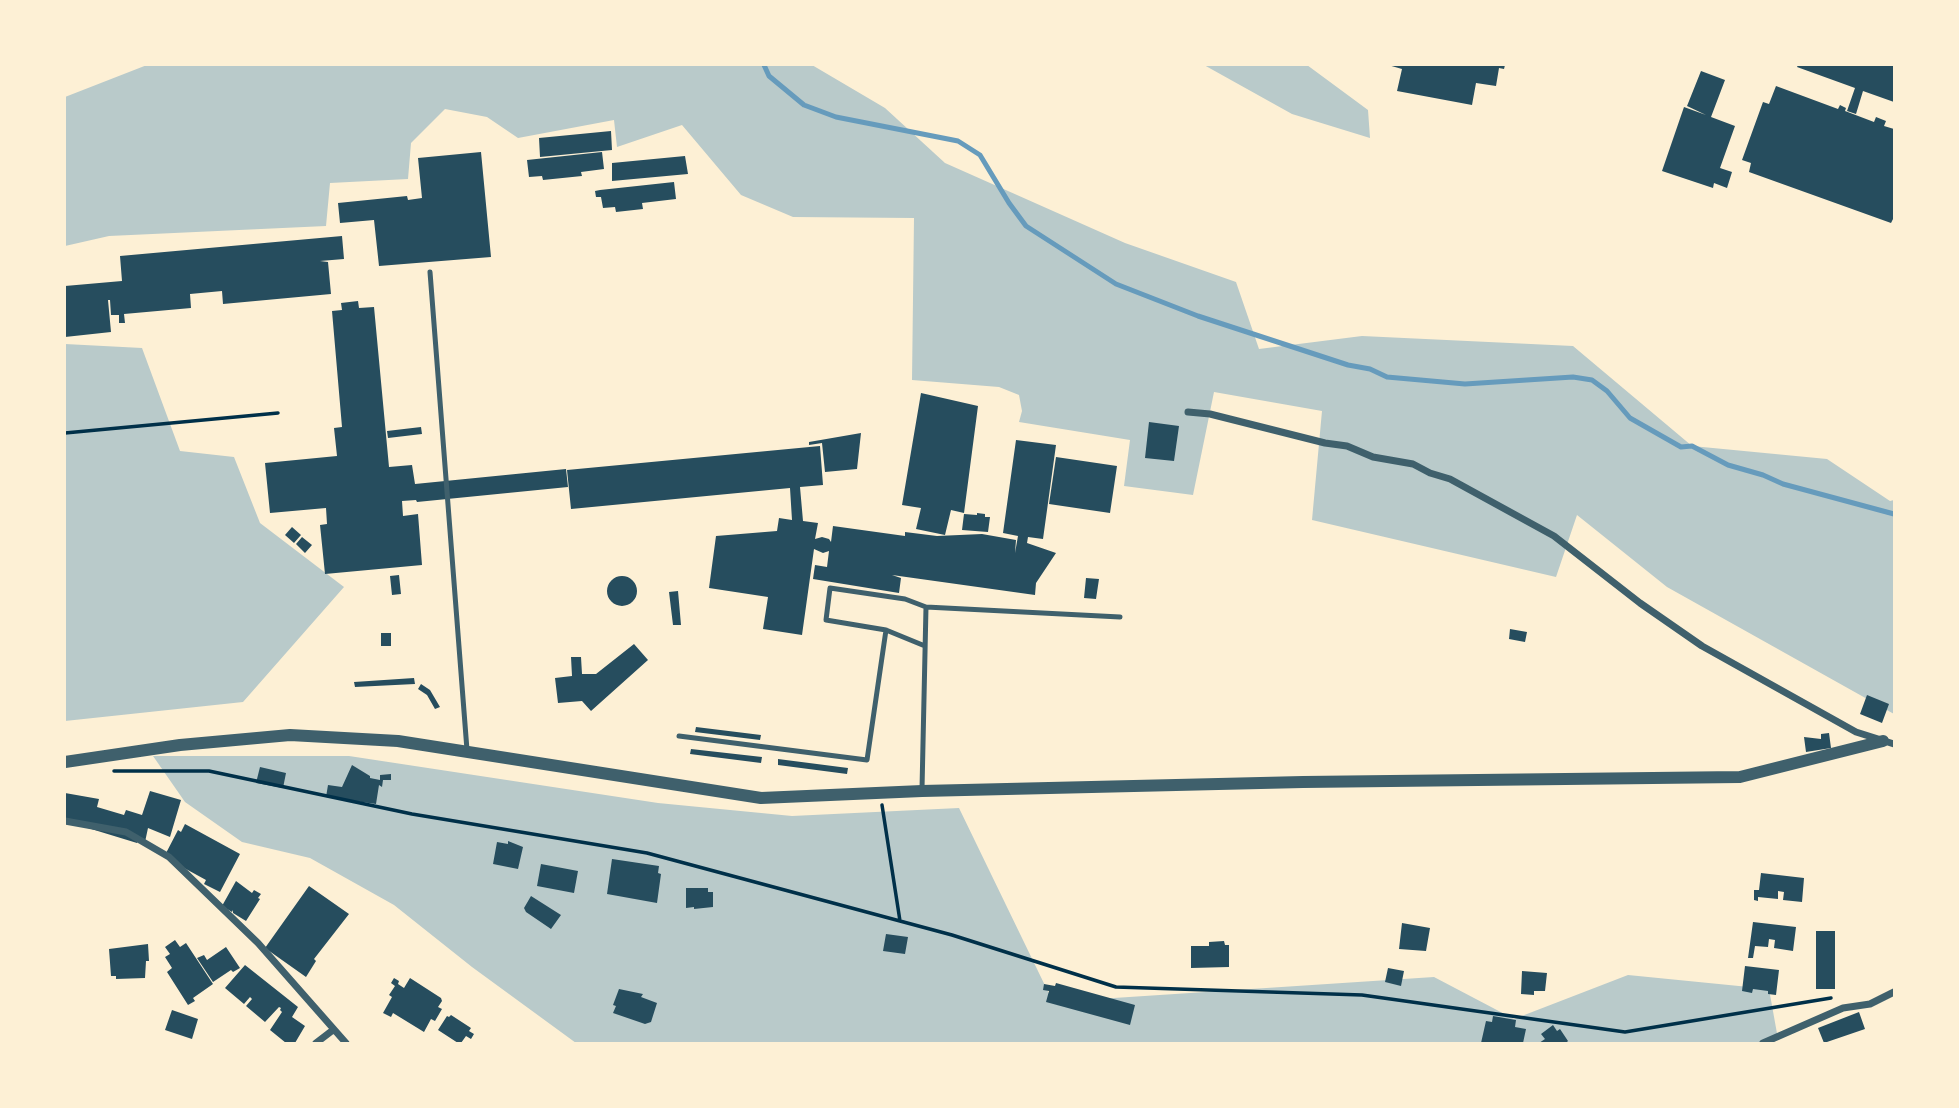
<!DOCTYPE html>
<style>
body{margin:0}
#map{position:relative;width:1959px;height:1108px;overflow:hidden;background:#fdf0d5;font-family:"Crimson Pro",serif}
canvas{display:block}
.frame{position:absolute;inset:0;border:66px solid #fdf0d5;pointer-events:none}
</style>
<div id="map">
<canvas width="1959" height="1108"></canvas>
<div class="frame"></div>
</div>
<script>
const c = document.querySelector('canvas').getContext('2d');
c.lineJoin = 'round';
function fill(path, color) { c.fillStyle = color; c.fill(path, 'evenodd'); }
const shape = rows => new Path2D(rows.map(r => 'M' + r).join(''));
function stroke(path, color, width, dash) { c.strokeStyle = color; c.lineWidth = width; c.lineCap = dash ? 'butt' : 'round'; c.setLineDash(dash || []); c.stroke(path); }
fill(shape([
 [147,65,812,65,885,108,945,163,1125,243,1236,282,1259,349,1362,336,1573,346,1692,446,1827,459,1890,501,1894,500,1894,714,1667,587,1577,515,1556,577,1312,520,1322,411,1214,392,1193,495,1124,486,1130,440,1019,422,1022,411,1019,395,999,387,912,380,914,218,793,217,741,195,682,125,617,147,614,120,518,138,487,117,445,109,411,143,408,179,330,183,326,226,109,236,65,246,65,97],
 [1204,65,1307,65,1368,110,1370,138,1292,114],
 [65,344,142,348,180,451,234,457,260,523,344,587,243,702,65,721],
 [153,756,349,756,658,803,792,816,959,808,1053,1002,1434,977,1514,1019,1628,975,1769,989,1778,1039,1769,1043,576,1043,472,967,394,905,310,858,242,842,185,802]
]), '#b9caca');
stroke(shape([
 [764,65,769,76,804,105,836,117,958,141,980,155,1009,203,1026,226,1116,284,1198,316,1348,365,1370,369,1387,377,1465,384,1573,377,1592,380,1607,391,1630,418,1681,447,1692,446,1728,465,1763,475,1783,484,1894,514]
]), '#669bbc', 5);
fill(shape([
 [1388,65,1505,65,1504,69,1499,68,1496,86,1476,83,1472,105,1397,91,1402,69],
 [1798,65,1894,65,1894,102,1863,91,1856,114,1847,111,1855,88,1797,67],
 [1701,71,1725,80,1711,117,1735,126,1720,168,1732,172,1727,188,1714,183,1713,188,1662,171,1684,107,1706,115,1687,106],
 [1776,86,1838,109,1840,105,1846,108,1845,111,1874,122,1876,117,1886,121,1884,126,1894,129,1894,217,1891,223,1749,172,1751,163,1742,160,1763,102,1769,104],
 [611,131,612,150,540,157,539,138],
 [481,152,491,257,379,266,374,220,340,223,338,203,407,196,408,200,422,198,418,158],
 [602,152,604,169,581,172,582,176,543,180,542,176,529,177,527,160],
 [685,156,688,174,612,181,612,163],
 [674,182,676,199,642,203,643,209,616,212,615,207,603,208,601,197,596,197,595,191,600,190],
 [342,236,344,259,320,261,328,262,331,294,223,304,222,291,190,294,191,308,124,314,125,323,119,323,119,315,111,315,110,300,108,300,111,332,65,337,65,286,122,281,120,256],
 [358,301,359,308,374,307,389,467,412,465,415,484,566,469,568,487,417,502,416,500,402,501,403,516,418,514,422,565,325,574,320,525,327,524,326,508,270,513,265,463,337,456,334,428,342,427,332,311,342,310,341,303],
 [921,393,978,406,964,513,951,510,945,535,916,529,921,508,902,505],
 [1149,422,1179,426,1174,461,1145,458],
 [421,427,422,434,388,438,387,431],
 [861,433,857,469,825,472,822,443,809,445,809,442],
 [1016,440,1056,445,1043,539,1028,537,1027,543,1056,553,1036,583,1035,595,892,575,901,578,899,593,813,579,815,565,827,567,829,551,823,553,814,549,802,635,763,629,768,597,709,588,716,536,777,531,779,518,792,520,790,488,571,509,567,470,820,446,823,485,800,487,803,521,818,523,815,539,822,537,829,539,831,542,833,526,905,536,905,532,937,536,982,534,1016,540,1015,553,1018,536,1003,533],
 [1056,457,1117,466,1110,513,1049,504],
 [977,513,985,514,985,517,990,517,988,532,962,530,964,514,977,515],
 [292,527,301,535,294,543,285,535],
 [302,537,312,545,305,553,296,544],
 [399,575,401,594,392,595,390,576],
 '607 591a15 15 0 1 1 30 0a15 15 0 1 1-30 0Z',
 [1086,578,1099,579,1096,599,1084,598],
 [678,591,681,625,673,625,669,592],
 [1510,629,1527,632,1525,642,1509,639],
 [381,633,391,633,391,646,381,646],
 [634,644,648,660,591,711,582,701,558,703,555,678,572,676,571,657,581,657,582,674,596,674],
 [414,678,415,684,355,687,354,682],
 [421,684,430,690,440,707,435,709,427,695,418,689],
 [1867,695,1889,704,1882,723,1860,714],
 [696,727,761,735,760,740,695,732],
 [1829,733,1831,748,1806,752,1804,737,1821,739,1821,734],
 [691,749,762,757,761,763,690,754],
 [778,759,848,768,847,774,778,765],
 [352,765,370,776,370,778,380,780,380,775,391,774,391,780,383,780,382,787,379,785,376,804,326,797,328,785,342,787],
 [260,767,286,773,283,788,256,783],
 [150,791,181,800,170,837,148,828,145,842,138,840,137,843,65,821,65,793,99,799,97,807,124,815,126,810,142,815],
 [185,824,240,854,220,892,204,884,206,880,164,857,178,830,181,832],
 [508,841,523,847,518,869,493,864,497,842,508,844],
 [612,859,659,866,658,873,661,874,657,903,607,894],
 [541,864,578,871,574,893,537,886],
 [1761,873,1804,878,1802,902,1783,900,1784,892,1778,891,1778,899,1758,897,1758,901,1754,900,1754,890,1759,890],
 [236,881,252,893,254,890,261,894,258,898,260,899,246,921,233,913,233,910,232,912,222,906],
 [309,886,349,914,314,959,316,961,306,977,265,948],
 [686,888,708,888,708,892,713,892,713,907,694,909,694,907,686,908],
 [531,896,561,915,551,929,526,912,524,908],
 [1753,922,1796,927,1793,951,1774,948,1775,940,1769,939,1768,947,1755,946,1753,958,1748,958],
 [1402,923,1430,928,1426,951,1399,949],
 [1816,931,1835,931,1835,989,1816,989],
 [886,934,908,937,905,954,883,951],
 [175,940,180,947,186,943,213,984,193,998,195,1001,188,1005,167,972,172,968,165,957,170,954,165,947],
 [1224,941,1225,945,1229,945,1229,967,1191,968,1191,946,1209,946,1209,942],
 [148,944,149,961,146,961,145,978,116,979,116,976,111,976,109,949],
 [226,947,240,968,233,972,231,970,213,982,197,958,204,955,207,960],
 [245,965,298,1007,292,1017,305,1026,295,1043,286,1043,270,1030,282,1012,280,1010,281,1008,279,1007,265,1022,246,1006,252,999,250,997,244,1004,225,988],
 [1745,966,1779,970,1776,995,1768,994,1768,991,1753,989,1752,993,1742,991],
 [1388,968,1404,971,1401,986,1385,982],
 [1522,971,1547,973,1545,991,1534,991,1534,995,1521,994],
 [394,978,399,981,398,984,404,988,410,978,441,998,442,1001,438,1007,442,1009,435,1021,431,1019,424,1032,393,1013,391,1017,383,1013,392,997,389,995,395,986,391,983],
 [1056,983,1135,1005,1130,1025,1046,1002,1049,991,1043,990,1044,984,1055,986],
 [619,989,643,994,641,997,657,1003,651,1022,645,1024,613,1013,616,1006,613,1005],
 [172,1010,198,1019,192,1039,165,1030],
 [1859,1012,1865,1029,1824,1043,1818,1028],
 [451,1015,471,1028,469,1031,474,1034,471,1039,466,1036,461,1043,458,1043,438,1030,447,1016,449,1017],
 [1493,1016,1516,1020,1515,1027,1526,1029,1523,1043,1481,1043,1486,1021,1492,1022],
 [1553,1025,1557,1031,1560,1029,1568,1041,1566,1043,1539,1043,1545,1039,1541,1034]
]), '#264d5e');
stroke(shape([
 [65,433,278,413],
 [114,771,209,771,412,814,647,853,952,935,1116,987,1362,995,1625,1032,1831,998],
 [882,805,900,921]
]), '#003049', 3.5);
stroke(shape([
 [430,272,467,750],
 [925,646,886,630,826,620,830,588,905,599,926,607,1120,617],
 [679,736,867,760,886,630],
 [922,789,926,607]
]), '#3f606c', 5);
stroke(shape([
 [1188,412,1210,414,1325,443,1347,446,1373,457,1413,464,1430,473,1450,479,1554,536,1640,603,1702,646,1856,732,1894,744],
 [65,821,126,832,169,857,258,943,346,1043],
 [316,1043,333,1030],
 [1763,1043,1843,1008,1870,1004,1894,992]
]), '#3f606c', 7);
stroke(shape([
 [65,762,180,745,290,735,398,741,761,798,922,791,1303,782,1740,777,1883,741]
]), '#3f606c', 12);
</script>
